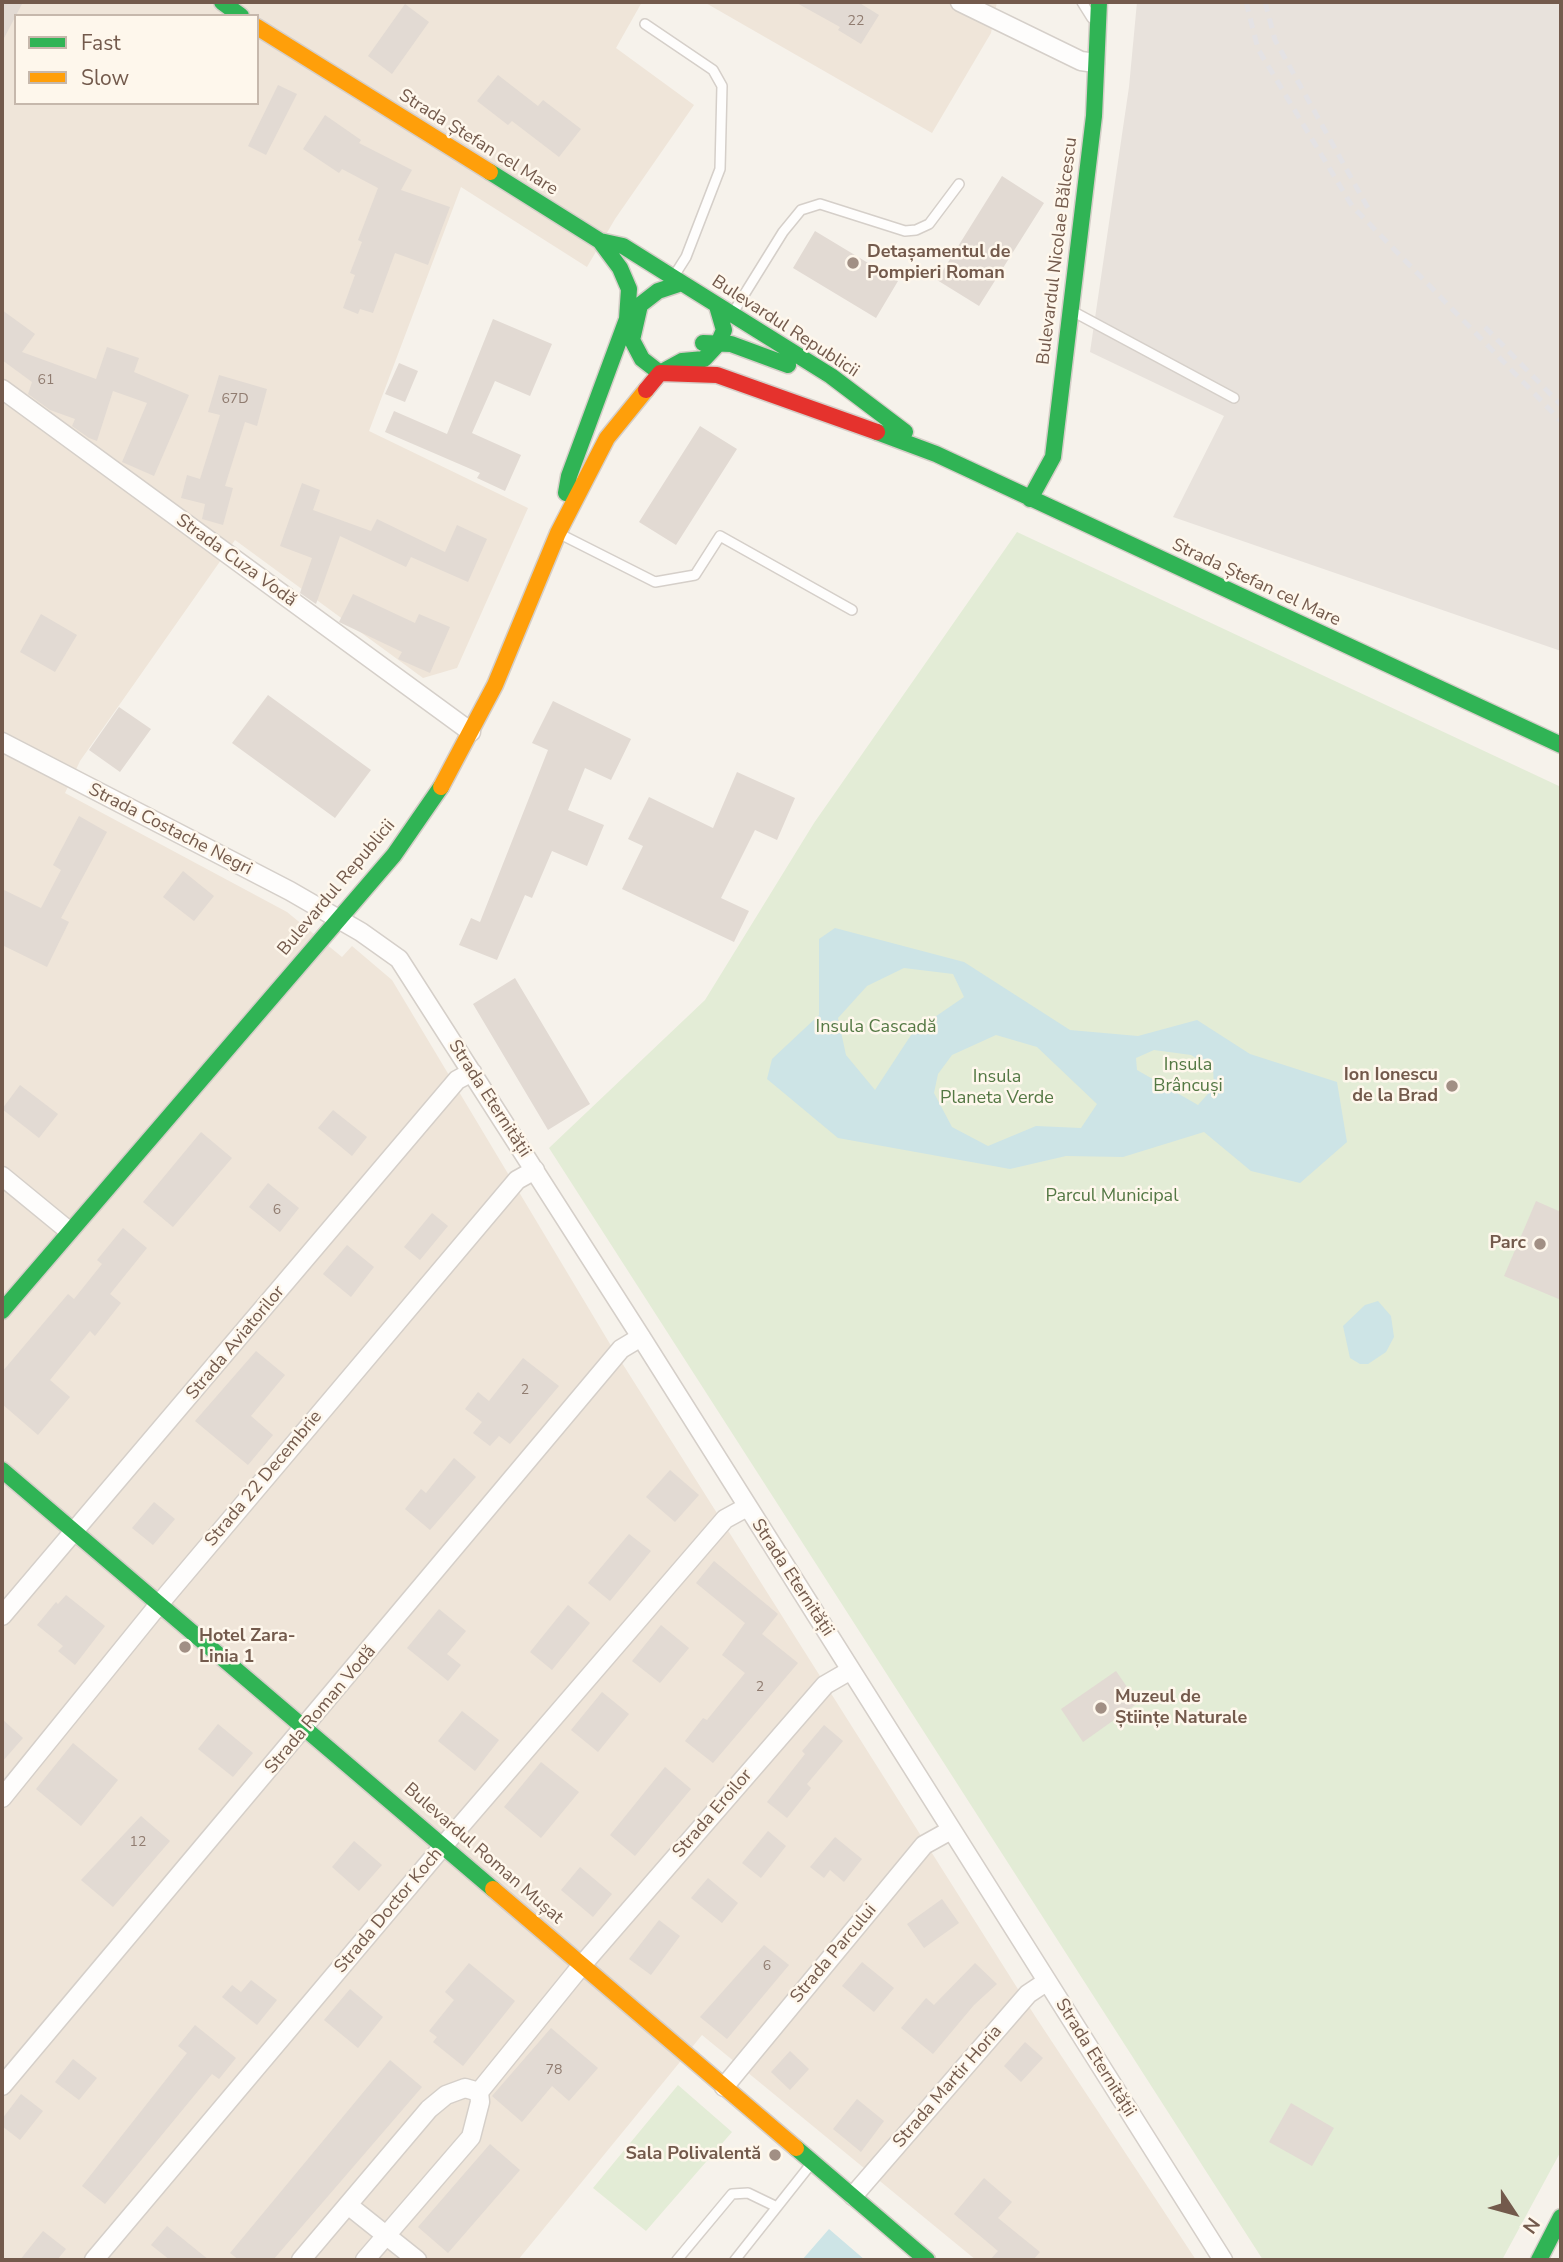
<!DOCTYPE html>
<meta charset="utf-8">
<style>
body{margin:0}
#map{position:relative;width:1563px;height:2262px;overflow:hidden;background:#f6f2eb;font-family:"Nunito Sans",sans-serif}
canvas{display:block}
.frame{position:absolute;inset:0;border:4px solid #735a4c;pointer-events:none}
.legend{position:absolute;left:14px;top:14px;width:245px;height:91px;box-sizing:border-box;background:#fef7ec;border:2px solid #c6b8ac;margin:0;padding:9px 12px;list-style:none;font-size:21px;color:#735a4c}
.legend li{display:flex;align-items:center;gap:14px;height:35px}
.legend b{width:35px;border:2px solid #c6b8ac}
.north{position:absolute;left:1479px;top:2178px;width:70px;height:70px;-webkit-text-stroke:5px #fef7ec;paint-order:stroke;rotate:126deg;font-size:19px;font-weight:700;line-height:28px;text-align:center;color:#735a4c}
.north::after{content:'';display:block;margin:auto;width:24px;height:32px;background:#735a4c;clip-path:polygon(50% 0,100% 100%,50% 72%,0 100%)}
</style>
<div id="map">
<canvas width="1563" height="2262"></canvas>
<div class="frame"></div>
<ul class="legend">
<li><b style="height:9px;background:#30b455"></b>Fast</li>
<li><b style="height:9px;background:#ff9f0a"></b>Slow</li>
</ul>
<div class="north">N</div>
</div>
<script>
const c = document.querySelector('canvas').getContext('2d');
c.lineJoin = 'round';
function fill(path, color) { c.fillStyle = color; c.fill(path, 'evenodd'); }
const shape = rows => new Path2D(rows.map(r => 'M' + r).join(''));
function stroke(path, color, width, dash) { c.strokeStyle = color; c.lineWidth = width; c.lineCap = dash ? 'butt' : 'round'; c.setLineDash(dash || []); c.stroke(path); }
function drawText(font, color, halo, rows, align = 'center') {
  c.font = font + ' "Nunito Sans",sans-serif'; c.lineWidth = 5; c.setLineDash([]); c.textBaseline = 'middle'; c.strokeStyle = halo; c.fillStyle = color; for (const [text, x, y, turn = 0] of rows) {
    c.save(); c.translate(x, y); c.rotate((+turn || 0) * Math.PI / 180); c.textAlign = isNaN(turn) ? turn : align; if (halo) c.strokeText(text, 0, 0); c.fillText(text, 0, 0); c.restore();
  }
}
fill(shape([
 [2,2,642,2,616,48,694,105,615,219,587,267,461,187,369,431,528,508,457,668,423,678,235,540,80,761,65,793,287,912,342,957,352,946,392,980,610,1344,1035,2016,1196,2260,976,2260,702,2035,518,2260,2,2260],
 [16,16,257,16,257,103,16,103],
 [704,2,997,2,991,33,932,133]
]), '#efe5d9');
fill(shape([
 [1137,2,1561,2,1561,651,1173,517,1224,416,1090,352,1129,87]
]), '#e8e2dc');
fill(shape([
 [1017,532,1561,787,1561,2151,1502,2260,1263,2260,549,1148,705,1000,814,823],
 [678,2085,732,2132,646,2231,593,2188]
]), '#e3ecd6');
fill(shape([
 [835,928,964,962,1070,1030,1138,1036,1197,1020,1250,1054,1337,1082,1347,1142,1300,1183,1251,1171,1204,1132,1123,1157,1066,1156,1010,1169,838,1138,767,1079,772,1059,819,1015,819,939],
 [904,968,953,974,964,997,913,1032,875,1090,846,1055,838,1018,867,986],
 [996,1035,1037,1047,1097,1104,1081,1128,1036,1126,988,1146,952,1127,934,1093,938,1074,952,1055],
 [1154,1050,1191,1055,1213,1068,1214,1087,1198,1105,1137,1070,1136,1058],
 [1378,1301,1391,1316,1394,1337,1386,1352,1368,1364,1360,1364,1350,1358,1343,1326,1365,1305],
 [829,2229,865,2260,802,2260]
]), '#cde4e6');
fill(shape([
 [2,2,23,2,2,42],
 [795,2,858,2,879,15,861,44,838,30,840,27],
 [405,4,429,22,392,74,368,56],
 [498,75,538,106,543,100,581,129,559,157,512,121,508,125,477,101],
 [278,85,297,94,266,155,248,146],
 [325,115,361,140,359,143,412,170,401,190,450,207,428,265,395,253,373,313,360,309,358,314,343,308,355,275,350,273,362,242,358,240,378,188,342,169,339,173,303,149],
 [1002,176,1044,203,979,306,937,280],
 [815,231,898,281,876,318,793,268],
 [2,310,35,334,22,352,96,379,107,347,139,358,134,372,189,395,154,476,122,462,147,403,113,391,97,441,89,438,72,426,75,419,50,410,28,394,32,382,2,360],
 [493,319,552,344,530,396,495,381,472,433,521,455,505,491,477,478,480,473,385,432,394,411,447,434],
 [399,363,418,371,405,402,385,394],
 [219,375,267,389,257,426,245,422,225,486,233,488,223,525,202,519,205,504,181,498,187,475,200,479,220,415,208,412],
 [700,426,737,449,676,545,639,522],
 [302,483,320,490,313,510,371,531,377,519,445,552,457,525,487,539,468,582,411,557,406,567,340,536,316,604,300,593,312,558,280,546],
 [353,594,415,623,419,614,450,627,430,673,398,659,402,652,339,622],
 [41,614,77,635,55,672,20,652],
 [268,695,371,770,335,818,232,743],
 [553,701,631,739,611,780,585,768,568,810,604,825,587,866,552,851,532,898,525,895,497,960,459,945,471,918,480,922,548,750,532,743],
 [119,707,151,729,120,772,89,750],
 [737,772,795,798,777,840,755,830,721,898,749,911,734,942,622,889,643,846,628,839,649,797,713,828],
 [79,816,107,832,61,918,69,922,47,967,2,945,2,889,41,908,61,870,53,865],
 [183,871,214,896,194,921,163,897],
 [515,978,590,1104,548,1130,473,1004],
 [20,1085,58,1114,39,1138,2,1109],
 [333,1110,367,1137,352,1156,318,1128],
 [201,1132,232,1158,173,1227,143,1202],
 [268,1183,299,1208,280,1232,249,1207],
 [1536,1201,1561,1212,1561,1300,1504,1276],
 [432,1213,448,1226,420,1260,404,1247],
 [123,1228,147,1248,110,1294,121,1303,95,1336,90,1331,50,1380,70,1397,38,1435,2,1404,2,1372,68,1294,74,1299,102,1264,97,1260],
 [347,1245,374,1267,351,1297,323,1274],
 [256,1351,285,1375,251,1416,273,1435,248,1465,195,1421],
 [523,1358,559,1386,510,1444,499,1436,490,1446,473,1433,482,1422,465,1409,478,1392,489,1401],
 [454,1458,476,1477,430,1530,405,1509,421,1489,426,1493],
 [670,1470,699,1495,675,1522,646,1497],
 [154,1502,175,1519,153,1545,132,1528],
 [629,1534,651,1551,610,1601,588,1583],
 [714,1561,778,1614,762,1634,798,1663,713,1763,685,1741,703,1718,707,1720,745,1673,722,1655,745,1623,696,1583],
 [66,1595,105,1626,75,1665,58,1651,63,1646,37,1625,56,1602,58,1604],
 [568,1605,590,1623,552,1670,530,1652],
 [439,1609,466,1631,447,1654,461,1665,448,1681,407,1648],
 [661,1625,689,1648,660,1683,632,1661],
 [1116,1671,1138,1703,1083,1742,1061,1709],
 [602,1692,629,1714,598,1752,571,1730],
 [462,1711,499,1740,475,1771,438,1741],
 [2,1719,23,1738,2,1762],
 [218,1724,253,1753,233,1777,198,1749],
 [824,1725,843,1741,807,1784,811,1788,787,1818,767,1802,805,1754,802,1751],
 [73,1743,118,1780,81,1826,36,1789],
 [541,1762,579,1792,541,1838,504,1807],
 [665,1767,691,1789,635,1856,610,1835],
 [141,1816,170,1841,113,1907,81,1880],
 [768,1831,786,1846,761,1878,742,1863],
 [835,1837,862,1859,844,1882,830,1870,824,1878,810,1867],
 [354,1841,382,1865,359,1891,332,1867],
 [580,1867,612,1894,593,1917,561,1890],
 [708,1878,738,1903,722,1923,691,1898],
 [942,1899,959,1923,924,1948,907,1924],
 [659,1920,680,1936,651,1975,629,1959],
 [764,1945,789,1965,727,2039,700,2017],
 [862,1962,894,1988,874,2012,842,1986],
 [469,1963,515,2001,463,2066,433,2042,437,2037,429,2031,454,2000,445,1992],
 [975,1963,997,1984,974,2005,933,2054,901,2028,926,1998,934,2005],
 [251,1980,277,2000,257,2025,222,1997,232,1985,241,1992],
 [350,1989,383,2017,358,2048,324,2020],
 [195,2025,236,2058,219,2079,212,2074,105,2204,82,2186,187,2053,178,2046],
 [551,2028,598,2068,569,2101,552,2086,522,2122,492,2096],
 [1025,2042,1043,2058,1021,2082,1004,2066],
 [790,2051,809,2069,790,2090,771,2072],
 [73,2059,97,2078,79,2100,55,2082],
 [390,2060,422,2087,273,2260,239,2260,230,2253],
 [21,2094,43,2111,20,2140,2,2126,2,2119],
 [857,2099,884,2121,861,2152,833,2129],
 [1291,2103,1334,2128,1312,2166,1269,2142],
 [490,2144,520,2170,448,2253,418,2227],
 [984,2178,1012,2202,998,2218,1040,2252,1033,2260,990,2260,998,2251,954,2214],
 [167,2226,209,2260,170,2260,151,2245],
 [43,2231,66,2249,57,2260,20,2260]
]), '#e2dad3');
const lane = shape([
 [1082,2,1092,18],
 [645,24,713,70,722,86,720,169,686,257,674,276],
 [734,311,783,232,801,210,820,204,905,231,916,230,929,224,959,184],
 [1072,311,1234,398],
 [560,534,655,582,695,575,720,536,852,610],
 [677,2260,732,2194,748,2193,777,2207],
 [735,2260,811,2164]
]);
const street = shape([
 [960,2,1081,61,1095,63],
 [2,389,471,732],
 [2,742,290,891,361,932,399,959,641,1337,1223,2260],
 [2,1176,69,1231],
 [2,1616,457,1080,472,1072],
 [2,1798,160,1603,517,1180,535,1170],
 [2,2086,621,1349,641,1337],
 [724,2087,924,1845,951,1830],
 [853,2196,1028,1994,1046,1982],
 [348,2205,417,2260],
 [94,2260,444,1845,725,1519,747,1507],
 [301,2260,429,2109,446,2095,465,2088,479,2092],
 [365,2260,471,2137,480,2102,479,2092,582,1965,825,1685,851,1670]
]);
const fast = shape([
 [222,2,241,16],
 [490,172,600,241,623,246,682,283],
 [717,306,724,330,718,344,704,359,682,361,660,373,642,359,632,340,640,305,658,291,682,283,831,376,905,432],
 [703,343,731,344,788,365],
 [877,432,936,454,1561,745],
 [566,493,569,476,627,319,629,289,620,268,600,241],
 [1030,499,1053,457,1094,116,1099,2],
 [2,1311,394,855,441,787],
 [2,1470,493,1889],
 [796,2148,927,2260],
 [1539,2260,1561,2217]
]);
const slow = shape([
 [257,27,490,172],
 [441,787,495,685,558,533,607,438,646,390],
 [493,1889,796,2148]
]);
const jam = shape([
 [646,390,660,373,717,375,877,432]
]);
stroke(lane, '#d5cfc9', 12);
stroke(street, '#d5cfc9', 21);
stroke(fast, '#d5cec8', 19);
stroke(slow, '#d5cec8', 19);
stroke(jam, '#d5cec8', 19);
stroke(lane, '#fefdfc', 9);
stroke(street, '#fefdfc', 18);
stroke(fast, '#30b455', 16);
stroke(slow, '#ff9f0a', 16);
stroke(jam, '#e5322d', 16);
stroke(shape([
 [1246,2,1258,49,1352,206,1561,421],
 [1265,2,1275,40,1369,210],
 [1485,327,1561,405]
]), '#e4e2e4', 5, [10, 7]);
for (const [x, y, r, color] of [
 [853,263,7,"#a18f84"],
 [1452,1086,7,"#a18f84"],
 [1540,1244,7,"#a18f84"],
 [185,1647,7,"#a18f84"],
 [1101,1708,7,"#a18f84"],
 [775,2155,7,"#a18f84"]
]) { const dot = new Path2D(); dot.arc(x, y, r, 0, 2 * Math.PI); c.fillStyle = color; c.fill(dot); stroke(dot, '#fef7ec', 2.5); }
drawText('14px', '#907c70', null, [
 ["22",856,22],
 ["61",46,381],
 ["67D",235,400],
 ["6",277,1211],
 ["2",525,1391],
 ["2",760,1688],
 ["12",138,1843],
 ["6",767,1967],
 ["78",554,2071]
]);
drawText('18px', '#735a4c', '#fef7ec', [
 ["Strada Ștefan cel Mare",478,143,32],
 ["Bulevardul Nicolae Bălcescu",1058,251,-83],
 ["Bulevardul Republicii",785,327,33],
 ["Strada Cuza Vodă",236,561,36],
 ["Strada Ștefan cel Mare",1256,583,25],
 ["Strada Costache Negri",170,830,27],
 ["Bulevardul Republicii",337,888,-50],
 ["Strada Eternității",489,1099,57],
 ["Strada Aviatorilor",236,1343,-50],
 ["Strada 22 Decembrie",264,1479,-50],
 ["Strada Eternității",792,1578,57],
 ["Strada Roman Vodă",321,1710,-50],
 ["Strada Eroilor",713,1814,-49],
 ["Bulevardul Roman Mușat",483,1854,41],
 ["Strada Doctor Koch",389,1911,-50],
 ["Strada Parcului",834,1954,-50],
 ["Strada Eternității",1095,2058,58],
 ["Strada Martir Horia",948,2087,-49]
]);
drawText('bold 18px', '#735a4c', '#fef7ec', [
 ["Detașamentul de",867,253],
 ["Pompieri Roman",867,274],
 ["Ion Ionescu",1438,1076,"right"],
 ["de la Brad",1438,1097,"right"],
 ["Parc",1526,1244,"right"],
 ["Hotel Zara-",199,1637],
 ["Linia 1",199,1658],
 ["Muzeul de",1115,1698],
 ["Științe Naturale",1115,1719],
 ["Sala Polivalentă",761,2155,"right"]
], 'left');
drawText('18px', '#547844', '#fef7ec', [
 ["Insula Cascadă",876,1028],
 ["Insula",1188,1066],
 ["Brâncuși",1188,1087],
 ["Insula",997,1078],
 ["Planeta Verde",997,1099],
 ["Parcul Municipal",1112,1197]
]);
</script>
